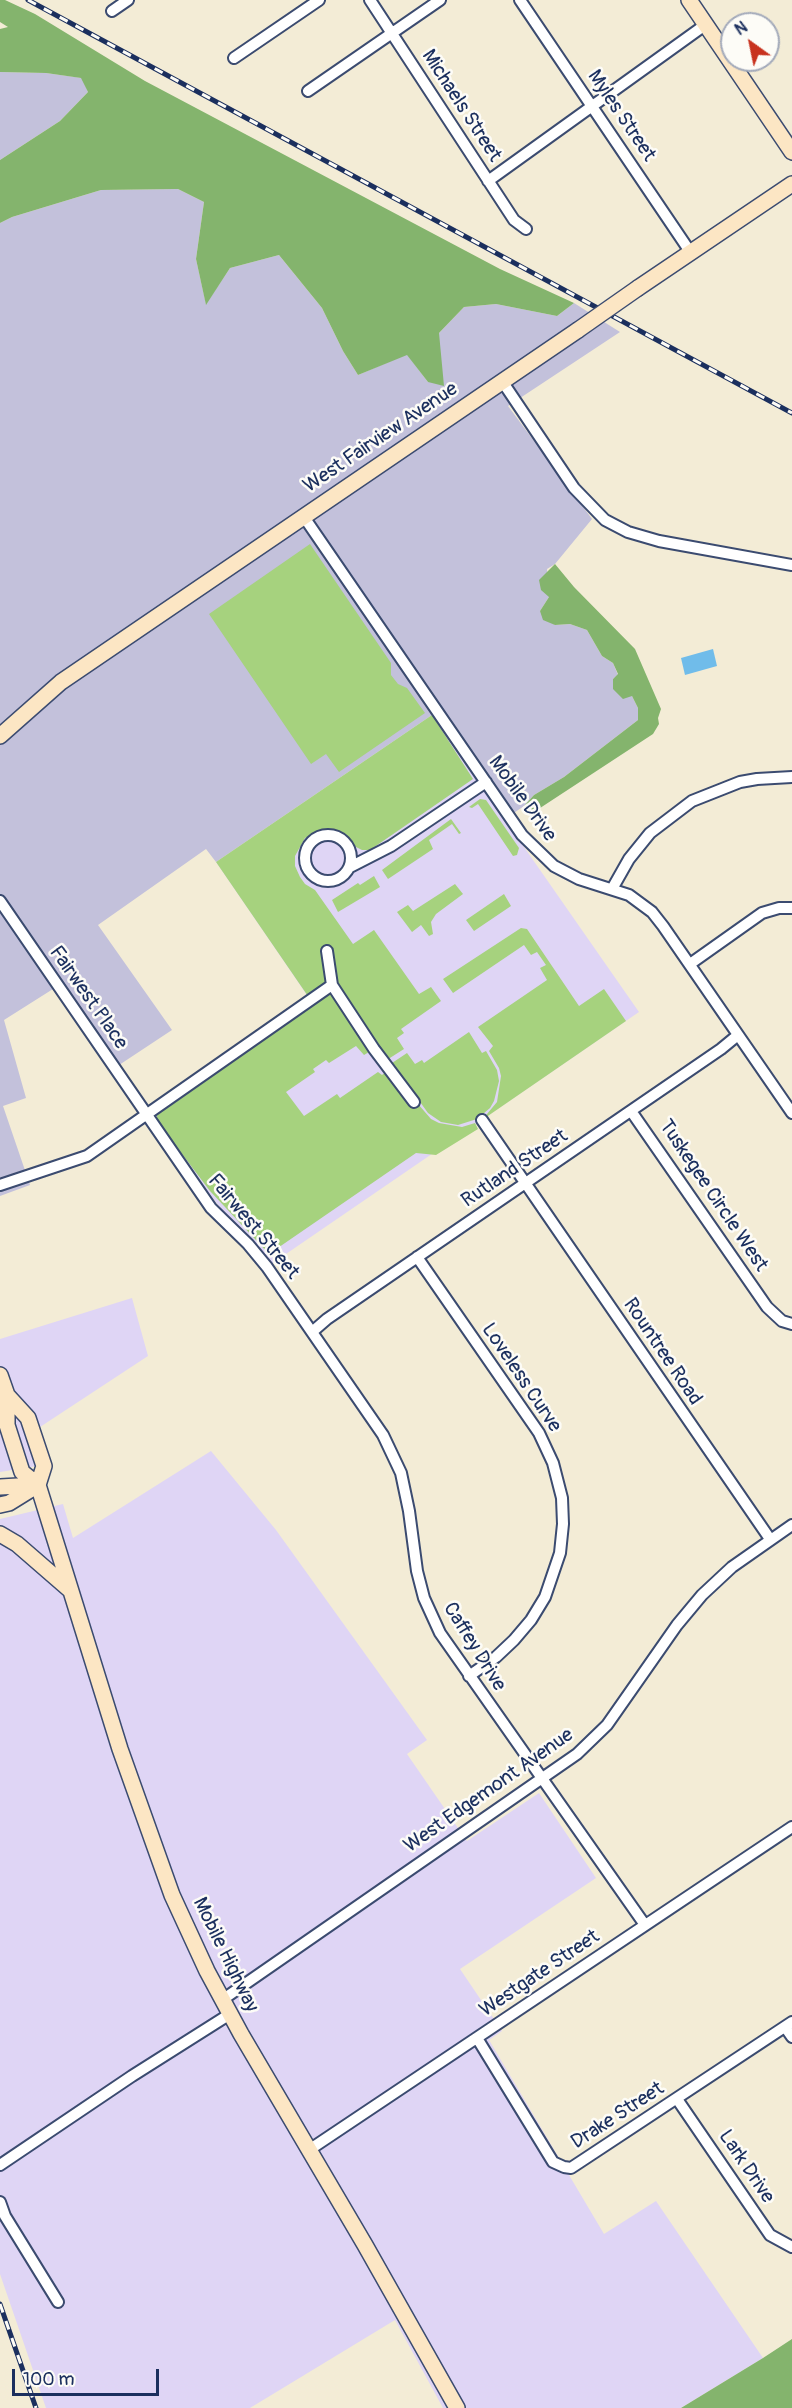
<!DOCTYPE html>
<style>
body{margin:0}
#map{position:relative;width:792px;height:2408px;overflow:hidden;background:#f3ecd6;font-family:Pangolin,sans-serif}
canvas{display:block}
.north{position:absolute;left:720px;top:12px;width:60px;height:60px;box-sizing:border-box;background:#fdfcf7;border:2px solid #a3aaba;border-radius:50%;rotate:327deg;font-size:16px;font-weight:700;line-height:24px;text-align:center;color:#1b2f5e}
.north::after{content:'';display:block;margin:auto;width:21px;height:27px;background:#c8321e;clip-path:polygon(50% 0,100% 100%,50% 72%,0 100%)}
.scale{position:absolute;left:12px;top:2369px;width:147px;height:27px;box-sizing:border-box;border:3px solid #1b2f5e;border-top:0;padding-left:8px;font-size:18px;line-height:21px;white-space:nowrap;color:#1b2f5e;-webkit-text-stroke:4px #fdfcf7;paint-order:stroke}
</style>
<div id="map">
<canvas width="792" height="2408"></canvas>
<div class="north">N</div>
<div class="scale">100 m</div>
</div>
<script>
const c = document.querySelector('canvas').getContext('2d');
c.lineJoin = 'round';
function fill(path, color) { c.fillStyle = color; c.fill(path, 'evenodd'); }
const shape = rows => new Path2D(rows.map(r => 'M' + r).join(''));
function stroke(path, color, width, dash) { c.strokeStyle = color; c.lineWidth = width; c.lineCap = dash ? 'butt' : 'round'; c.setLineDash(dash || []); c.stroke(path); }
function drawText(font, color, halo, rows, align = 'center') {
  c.font = font + ' Pangolin,sans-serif'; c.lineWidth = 5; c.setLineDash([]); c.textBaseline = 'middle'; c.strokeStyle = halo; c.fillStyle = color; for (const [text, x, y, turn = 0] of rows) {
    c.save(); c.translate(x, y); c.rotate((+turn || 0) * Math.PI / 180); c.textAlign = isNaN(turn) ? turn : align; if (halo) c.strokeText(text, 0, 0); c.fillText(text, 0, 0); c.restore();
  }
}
fill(shape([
 [432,715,639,1012,267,1267,147,1115,311,1001,216,862],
 [132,1298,148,1356,40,1427,50,1464,0,1472,0,1339],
 [211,1451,276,1530,427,1740,407,1754,467,1841,539,1793,596,1878,460,1969,502,2031,489,2040,604,2234,656,2201,763,2358,681,2408,443,2408,395,2320,250,2408,46,2408,0,2274,0,1519,63,1504,73,1538]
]), '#dfd5f5');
fill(shape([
 [0,72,46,73,82,78,88,92,60,121,0,160],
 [178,189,204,202,196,259,206,304,230,268,279,255,322,308,343,351,358,375,407,354,428,382,439,333,464,307,496,304,557,316,574,303,620,332,508,406,592,519,555,564,547,569,549,597,540,611,555,625,570,624,587,630,602,656,613,663,618,675,613,679,632,696,638,708,638,720,564,777,534,795,524,806,505,819,432,715,216,862,206,849,98,925,172,1030,110,1071,53,989,4,1020,26,1098,3,1106,30,1185,0,1196,0,223,12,217,101,190]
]), '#c3c1db');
fill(shape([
 [310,544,391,663,391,675,398,684,407,688,425,713,339,772,326,754,311,764,209,614],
 [432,715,473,779,370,850,362,850,356,847,339,832,323,829,305,838,295,856,295,866,300,877,305,884,315,890,353,944,374,930,419,994,431,987,441,1001,401,1029,404,1033,397,1038,404,1049,382,1063,374,1049,364,1055,356,1046,329,1063,326,1060,313,1069,315,1072,286,1092,304,1116,337,1094,340,1098,378,1072,382,1075,387,1071,412,1108,418,1104,431,1119,439,1123,462,1127,475,1123,478,1129,436,1155,416,1153,269,1254,210,1191,157,1121,157,1115,314,1005,216,862],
 [480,799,486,800,519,848,517,855,513,856,478,804,472,808,469,807],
 [451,819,461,833,459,834,452,824,429,840,433,849,388,879,382,870],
 [374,876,380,887,338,912,332,900,358,883,360,885],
 [455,884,463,894,436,914,431,922,433,934,429,936,421,925,412,932,397,912,408,905,413,911],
 [504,894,511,906,474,931,466,920],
 [521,928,527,929,579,1006,604,989,626,1021,482,1120,497,1102,501,1076,499,1068,489,1051,493,1046,478,1027,547,980,540,968,546,965,537,952,531,955,524,945,453,993,443,979],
 [469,1032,482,1053,486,1051,497,1070,499,1081,494,1101,490,1108,477,1119,458,1125,441,1122,428,1113,392,1063,407,1053,415,1064,422,1060,424,1063]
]), '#a6d27e');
fill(shape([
 [0,0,5,0,35,14,145,81,500,269,574,303,557,316,496,304,464,307,439,333,444,386,428,382,407,355,358,375,343,351,322,308,279,255,230,268,206,305,196,259,204,202,178,189,101,190,12,217,0,223,0,160,60,121,88,92,81,78,46,73,0,72,0,29,8,27,0,22],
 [555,564,574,587,635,649,661,709,658,718,659,724,653,734,534,812,524,811,524,806,534,795,564,777,638,720,638,708,632,696,623,699,613,689,613,679,618,674,613,663,602,656,587,630,570,624,555,625,543,620,540,611,549,597,541,590,539,580],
 [792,2339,792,2408,681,2408,763,2358]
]), '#84b46d');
fill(shape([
 [713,649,717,666,685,675,681,658]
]), '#70bcea');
const street = shape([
 [370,0,514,220,526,229],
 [520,0,691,253],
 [112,11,128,0],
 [234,58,319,0],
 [308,91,440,0],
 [488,181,705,25],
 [502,381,574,488,605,520,628,532,659,541,792,565],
 [304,517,522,835,554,866,579,879,629,895,652,912,663,926,792,1113],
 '305 858a23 23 0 1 1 46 0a23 23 0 1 1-46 0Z',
 [350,867,391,846,486,782],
 [612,889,629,859,650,833,692,801,740,782,757,779,792,777],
 [0,901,211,1208,248,1244,267,1267,383,1435,401,1473,409,1511,417,1571,424,1598,440,1633,645,1925],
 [327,951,332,985,374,1049,414,1102],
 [690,964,762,913,779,908,792,908],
 [631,1111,767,1307,782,1321,792,1324],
 [482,1120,770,1539],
 [0,1185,87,1156,332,985],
 [417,1257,539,1433,553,1463,562,1498,563,1524,560,1553,545,1597,531,1620,514,1640,496,1657,469,1676],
 [312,1332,327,1319,721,1049,738,1035],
 [222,2000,577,1754,607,1725,677,1625,702,1595,732,1567,792,1525],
 [785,2027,792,2037],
 [477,2038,553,2162,564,2167,571,2168,792,2022],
 [677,2099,770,2235,792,2247],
 [309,2150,792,1827],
 [0,2165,132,2076,230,2014],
 [0,2202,5,2216,58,2302]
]);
const secondary = shape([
 [689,0,792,152],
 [638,288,792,184],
 [0,736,61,682,578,330],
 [0,1375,7,1395,7,1425,22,1472,38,1485,120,1749,172,1895,207,1971,241,2034,365,2245,457,2408],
 [7,1395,28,1418,44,1466,38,1485],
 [0,1487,35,1485],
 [0,1505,9,1503,38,1485],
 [0,1534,17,1544,70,1590]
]);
stroke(street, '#3b4b70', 14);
stroke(secondary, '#3b4b70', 18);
stroke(street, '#fff', 10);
stroke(secondary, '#fce6c4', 15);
const rail = shape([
 [28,0,792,413],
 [0,2304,36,2408]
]);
stroke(rail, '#1b2f5e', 5);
stroke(rail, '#fdfcf7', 3, [9]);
const secondaryBridge = shape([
 [578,330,638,288]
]);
stroke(secondaryBridge, '#3b4b70', 18, []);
stroke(secondaryBridge, '#fce6c4', 15);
drawText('20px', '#1b2f5e', '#fdfcf7', [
 ["Michaels Street",461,106,57],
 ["Myles Street",621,116,56],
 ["West Fairview Avenue",381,438,-34],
 ["Mobile Drive",522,799,54],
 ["Fairwest Place",88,998,55],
 ["Rutland Street",515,1169,-34],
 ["Tuskegee Circle West",713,1196,56],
 ["Fairwest Street",253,1227,50],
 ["Rountree Road",662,1352,56],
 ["Loveless Curve",521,1378,56],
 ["Caffey Drive",474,1647,58],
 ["West Edgemont Avenue",489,1791,-35],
 ["Mobile Highway",225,1955,64],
 ["Westgate Street",540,1974,-34],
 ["Drake Street",618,2116,-33],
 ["Lark Drive",746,2167,56]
]);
</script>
